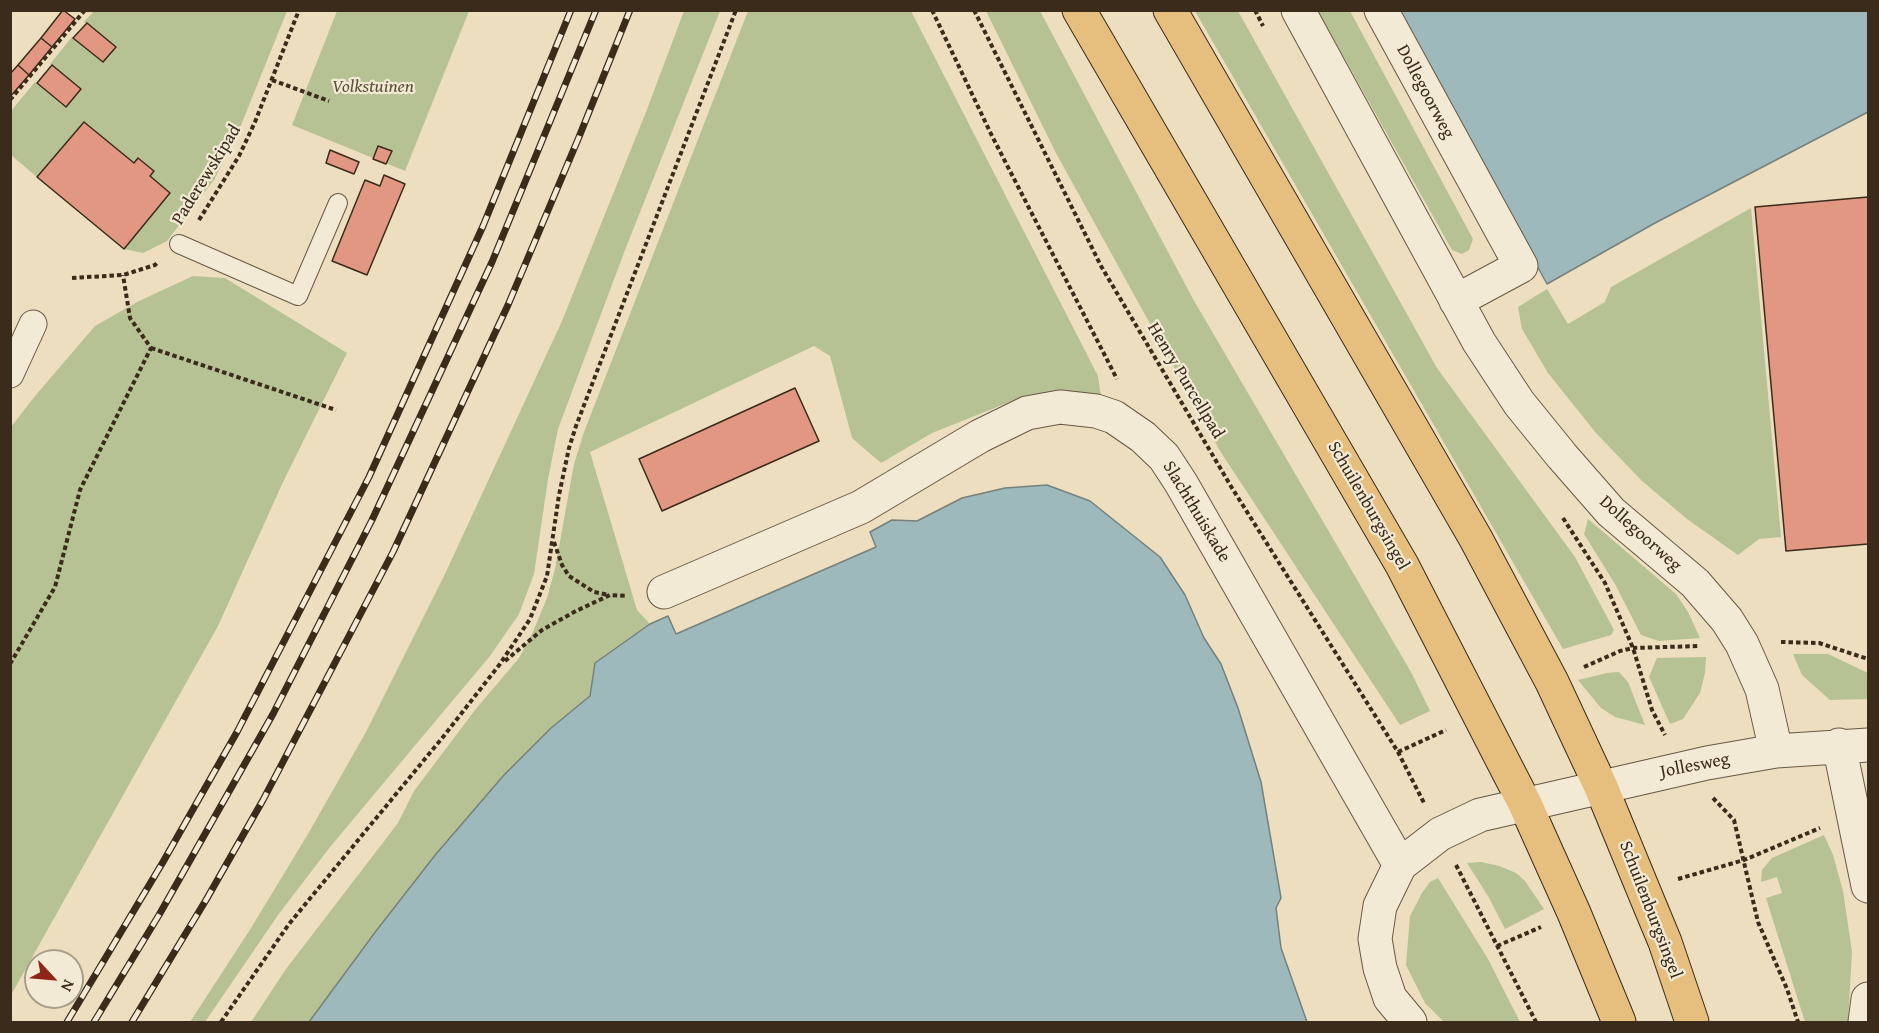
<!DOCTYPE html>
<style>
body{margin:0}
#map{position:relative;width:1879px;height:1033px;overflow:hidden;background:#ecdebe;font-family:"Gentium Book Plus",serif}
canvas{display:block}
.frame{position:absolute;inset:0;border:12px solid #3b2b1b;pointer-events:none}
.north{position:absolute;left:24px;top:949px;width:60px;height:60px;box-sizing:border-box;background:#f3ead5;border:2px solid #a99e8b;border-radius:50%;rotate:116deg;font-size:16px;font-weight:700;line-height:24px;text-align:center;color:#3b2b1b}
.north::after{content:'';display:block;margin:auto;width:21px;height:27px;background:#8f2418;clip-path:polygon(50% 0,100% 100%,50% 72%,0 100%)}
</style>
<div id="map">
<canvas width="1879" height="1033"></canvas>
<div class="frame"></div>
<div class="north">N</div>
</div>
<script>
const c = document.querySelector('canvas').getContext('2d');
c.lineJoin = 'round';
function fill(path, color) { c.fillStyle = color; c.fill(path, 'evenodd'); }
const shape = rows => new Path2D(rows.map(r => 'M' + r).join(''));
function stroke(path, color, width, dash) { c.strokeStyle = color; c.lineWidth = width; c.lineCap = dash ? 'butt' : 'round'; c.setLineDash(dash || []); c.stroke(path); }
function drawText(font, color, halo, rows, align = 'center') {
  c.font = font + ' "Gentium Book Plus",serif'; c.lineWidth = 4.5; c.setLineDash([]); c.textBaseline = 'middle'; c.strokeStyle = halo; c.fillStyle = color; for (const [text, x, y, turn = 0] of rows) {
    c.save(); c.translate(x, y); c.rotate((+turn || 0) * Math.PI / 180); c.textAlign = isNaN(turn) ? turn : align; if (halo) c.strokeText(text, 0, 0); c.fillText(text, 0, 0); c.restore();
  }
}
fill(shape([
 [94,11,287,11,237,135,214,180,167,241,143,253,124,249,170,194,150,176,154,170,139,158,134,163,84,122,37,177,11,155,10,112,35,82,63,106,79,88,50,64,72,37,101,60,113,46,84,22],
 [337,11,469,11,405,171,292,125],
 [684,11,720,11,625,250,558,429,548,479,534,574,519,614,490,656,330,847,278,915,205,1022,190,1022,251,928,308,834,366,732,445,574,562,321,646,112],
 [748,11,911,11,1098,376,1101,397,1065,392,1027,395,932,433,881,463,852,438,830,356,814,346,590,452,637,610,650,624,595,663,590,696,551,728,504,775,376,930,309,1022,251,1022,286,969,398,823,414,791,475,710,519,658,532,634,547,598,555,569,574,464,584,432],
 [986,11,1040,11,1193,299,1411,672,1430,711,1400,725,1220,451,1056,153],
 [1195,11,1238,11,1437,368,1575,557,1614,630,1611,635,1563,649],
 [1318,11,1350,11,1473,239,1469,250,1462,254,1452,250],
 [1751,208,1781,537,1759,539,1738,555,1687,519,1642,481,1596,433,1548,373,1522,329,1518,307,1547,289,1568,324,1605,302,1611,287],
 [193,276,225,278,347,353,283,482,218,626,11,995,11,427,35,396,95,326,139,301],
 [1588,519,1676,594,1688,612,1700,638,1659,641,1641,635,1615,584,1584,534],
 [1793,654,1828,654,1868,673,1868,699,1830,700,1802,675],
 [1706,657,1705,673,1700,693,1683,719,1670,724,1649,677,1657,658],
 [1619,672,1628,682,1645,725,1615,717,1601,708,1578,680,1607,673],
 [1824,835,1833,855,1843,891,1852,952,1848,1022,1805,1022,1766,898,1782,893,1777,877,1761,882,1762,870,1772,858],
 [1481,862,1499,866,1516,873,1525,881,1544,909,1505,929,1488,896,1467,863],
 [1438,878,1488,959,1520,1022,1444,1022,1425,1003,1406,965,1410,916,1422,893,1430,882]
]), '#b6c293');
const water = shape([
 [1398,11,1868,11,1868,112,1655,223,1547,284,1398,11],
 [1047,485,1090,501,1160,557,1185,595,1204,638,1221,664,1238,708,1261,782,1281,898,1276,908,1281,948,1307,1022,309,1022,376,931,436,854,504,775,551,728,590,696,595,663,650,624,668,616,676,634,876,547,870,532,892,520,917,521,962,498,1005,488,1047,485]
]);
fill(water, '#9db9bc');
stroke(water, '#76807c', 1.5);
const building = shape([
 [63,10,75,19,52,47,41,38,63,10],
 [87,23,116,47,103,62,73,38,87,23],
 [41,38,52,47,29,75,18,65,41,38],
 [18,65,29,75,10,97,10,74,18,65],
 [52,65,81,89,66,107,37,83,52,65],
 [84,122,134,163,138,158,154,171,150,176,170,193,124,249,37,177,84,122],
 [378,146,392,151,386,164,373,159,378,146],
 [330,150,359,162,354,174,326,163,330,150],
 [384,175,405,184,367,275,332,261,365,180,380,186,384,175],
 [1868,197,1868,544,1786,551,1755,207,1868,197],
 [795,388,819,441,662,511,639,459,795,388]
]);
fill(building, '#e19781');
stroke(building, '#3b2b1b', 1.5);
const service = shape([
 [179,244,298,296,338,203]
]);
const pedestrian = shape([
 [10,374,33,324]
]);
const minor = shape([
 [1298,10,1479,342,1519,403,1562,456,1611,512,1695,583,1727,620,1742,644,1762,689,1776,751],
 [1381,10,1521,266,1456,301],
 [664,592,861,507,980,436,1027,413,1060,407,1096,411,1114,417,1143,437,1164,457,1181,483,1400,865],
 [1839,745,1868,886],
 [1410,1022,1390,998,1380,968,1375,939,1380,906,1400,865,1440,834,1480,815,1707,763,1776,751,1868,745],
 [1865,1022,1868,999]
]);
const primary = shape([
 [1079,10,1402,565,1525,804,1574,913,1619,1022],
 [1170,10,1476,539,1552,682,1601,787,1643,889,1665,942,1692,1022]
]);
stroke(service, '#675844', 20);
stroke(pedestrian, '#675844', 29);
stroke(minor, '#675844', 35);
stroke(primary, '#3b2b1b', 35);
stroke(shape([
 [932,10,992,136,1117,379],
 [974,10,1101,266,1232,488,1398,752,1424,803],
 [1255,10,1263,26],
 [272,80,329,101],
 [10,100,85,10],
 [199,220,239,156,255,122,299,10],
 [72,278,123,275,155,265,158,262],
 [151,348,336,410],
 [1563,518,1605,583,1633,648,1652,710,1665,735],
 [554,542,562,565,569,576,594,592,609,595],
 [1781,642,1819,643,1868,659],
 [505,661,542,630,576,611,610,595,627,596],
 [10,664,55,587,80,490,151,348,130,318,123,275],
 [1584,667,1620,651,1633,648,1699,646],
 [1398,752,1446,730],
 [1713,798,1734,820,1758,922,1787,989,1798,1022],
 [1456,865,1536,1022],
 [1678,879,1744,860,1820,828],
 [1497,946,1541,927],
 [221,1022,289,924,443,737,500,664,530,619,547,576,559,495,569,448,576,426,736,10]
]), '#3b2b1b', 4, [4.5, 3]);
stroke(service, '#f3ead5', 18);
stroke(pedestrian, '#f3ead5', 27);
stroke(minor, '#f3ead5', 33);
stroke(primary, '#e6bf7f', 33);
const rail = shape([
 [67,1022,163,862,237,732,369,477,483,226,571,10],
 [94,1022,159,915,273,714,372,520,492,262,596,10],
 [132,1022,206,900,263,800,393,552,508,305,579,137,630,10]
]);
stroke(rail, '#3b2b1b', 7);
stroke(rail, '#f3ead5', 4.5, [14]);
drawText('italic 18px', '#5a5139', '#f3ead5', [
 ["Volkstuinen",373,87]
]);
drawText('18px', '#3b2b1b', '#f3ead5', [
 ["Dollegoorweg",1425,92,62],
 ["Paderewskipad",207,175,-58],
 ["Henry Purcellpad",1185,381,59],
 ["Schuilenburgsingel",1368,506,60],
 ["Slachthuiskade",1196,512,59],
 ["Dollegoorweg",1640,534,42],
 ["Jollesweg",1695,766,-11],
 ["Schuilenburgsingel",1650,910,69]
]);
</script>
